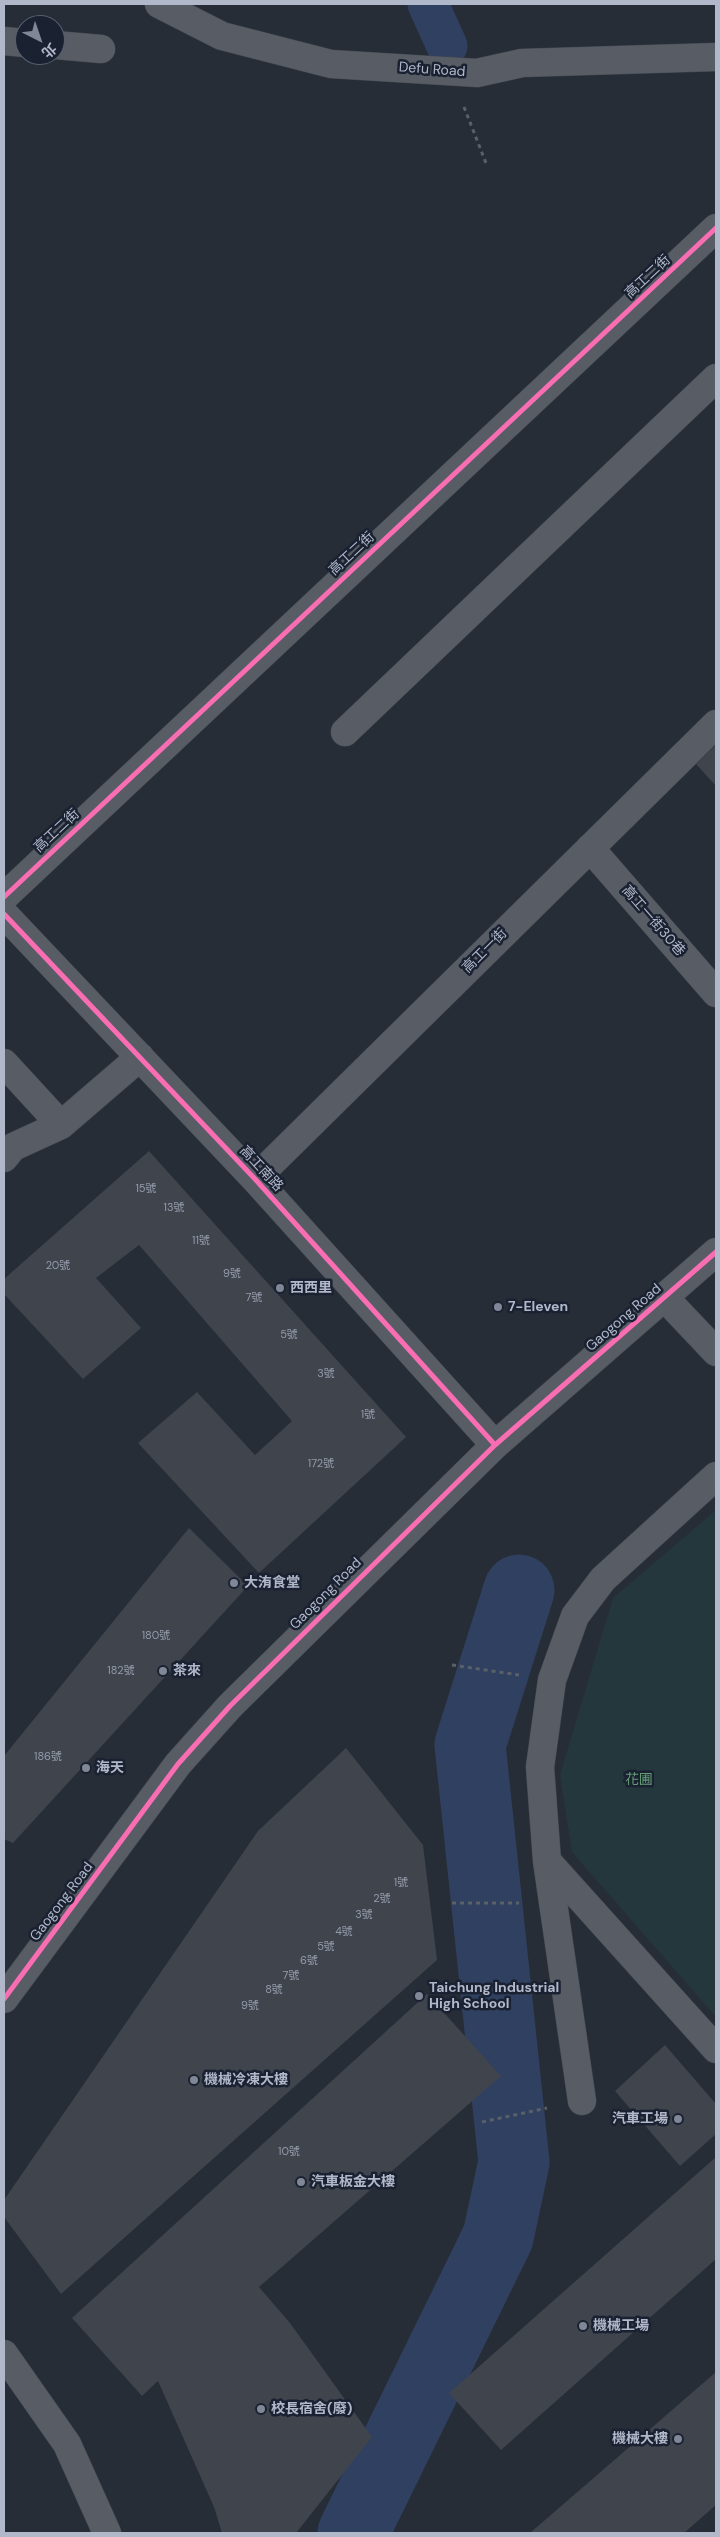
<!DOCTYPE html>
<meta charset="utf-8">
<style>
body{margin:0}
#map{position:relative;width:720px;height:2537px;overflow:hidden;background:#272d37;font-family:"DM Sans","Noto Sans TC",sans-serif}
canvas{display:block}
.frame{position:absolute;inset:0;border:5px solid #b0b8c9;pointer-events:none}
.north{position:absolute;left:15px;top:15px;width:50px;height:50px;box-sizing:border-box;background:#1a2232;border:1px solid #565e6e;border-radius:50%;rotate:139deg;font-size:14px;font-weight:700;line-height:20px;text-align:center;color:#b0b8c9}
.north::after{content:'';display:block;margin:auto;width:18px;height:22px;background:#808796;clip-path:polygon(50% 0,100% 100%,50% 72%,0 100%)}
</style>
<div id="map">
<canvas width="720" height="2537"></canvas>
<div class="frame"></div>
<div class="north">北</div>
</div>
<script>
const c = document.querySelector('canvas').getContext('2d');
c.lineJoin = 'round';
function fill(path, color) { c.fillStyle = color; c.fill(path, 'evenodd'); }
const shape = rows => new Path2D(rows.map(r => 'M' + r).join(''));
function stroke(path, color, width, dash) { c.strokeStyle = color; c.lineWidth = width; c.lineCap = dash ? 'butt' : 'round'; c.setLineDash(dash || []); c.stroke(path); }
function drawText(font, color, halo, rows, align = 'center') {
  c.font = font + ' "DM Sans","Noto Sans TC",sans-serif'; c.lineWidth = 5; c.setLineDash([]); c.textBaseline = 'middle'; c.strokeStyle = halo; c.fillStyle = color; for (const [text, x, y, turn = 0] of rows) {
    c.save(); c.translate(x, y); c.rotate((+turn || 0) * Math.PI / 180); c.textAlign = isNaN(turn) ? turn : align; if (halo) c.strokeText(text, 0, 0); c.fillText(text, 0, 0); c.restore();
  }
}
fill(shape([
 [716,1510,716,2017,572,1852,560,1775,613,1598]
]), '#24373d');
stroke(shape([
 [428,4,447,46]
]), '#304060', 41);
stroke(shape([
 [353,2533,498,2237,514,2162,470,1745,519,1590]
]), '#304060', 71);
fill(shape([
 [716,745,716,786,696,764],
 [149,1151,406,1437,259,1573,138,1443,197,1392,255,1455,292,1421,139,1245,96,1278,141,1328,83,1379,4,1294,4,1279],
 [189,1528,248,1586,13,1843,4,1839,4,1756],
 [346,1748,423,1845,437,1960,61,2294,4,2217,4,2200,258,1831],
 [427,1994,501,2076,259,2287,290,2323,372,2437,296,2533,222,2533,214,2507,158,2381,142,2396,72,2318],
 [665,2045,716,2104,716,2134,680,2166,615,2091],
 [716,2157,716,2259,501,2450,449,2393],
 [716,2372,716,2505,684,2533,530,2533]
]), '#3f444d');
const minor = shape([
 [159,4,222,36,331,64,477,73,522,63,716,57],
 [4,41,25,43],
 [55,45,101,49],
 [345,732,716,378],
 [590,848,716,993],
 [4,897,716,228],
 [4,914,255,1179,495,1445],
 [4,1063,61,1125],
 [4,1158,13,1147,61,1125,140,1057],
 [255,1179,716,724],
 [664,1297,716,1352],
 [547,1861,716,2049],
 [4,1999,178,1764,230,1706,495,1445,716,1252],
 [582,2101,547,1861,540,1767,552,1680,575,1616,603,1579,716,1476],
 [4,2354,67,2444,107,2533]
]);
stroke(minor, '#444850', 29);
stroke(shape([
 [464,107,486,163],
 [452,1665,519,1675],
 [452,1903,519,1903],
 [482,2122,547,2108]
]), '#5a6068', 3, [4, 4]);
stroke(minor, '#585c64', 28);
stroke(shape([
 [4,897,716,228],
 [4,914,255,1179,495,1445],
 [4,1999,178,1764,230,1706,495,1445,716,1252]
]), '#f96db3', 5);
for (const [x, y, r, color] of [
 [280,1288,5,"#808796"],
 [498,1307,5,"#808796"],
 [234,1583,5,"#808796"],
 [163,1671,5,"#808796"],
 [86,1768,5,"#808796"],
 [419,1996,5,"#808796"],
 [194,2080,5,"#808796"],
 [678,2119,5,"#808796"],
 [301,2182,5,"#808796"],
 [583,2326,5,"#808796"],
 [261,2409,5,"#808796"],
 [678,2439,5,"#808796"]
]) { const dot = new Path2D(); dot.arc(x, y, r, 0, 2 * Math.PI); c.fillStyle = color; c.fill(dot); stroke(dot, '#1a2232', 2); }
drawText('11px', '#949baa', null, [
 ["15號",146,1189],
 ["13號",174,1208],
 ["11號",201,1241],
 ["20號",58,1266],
 ["9號",232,1274],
 ["7號",254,1298],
 ["5號",289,1335],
 ["3號",326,1374],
 ["1號",368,1415],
 ["172號",321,1464],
 ["180號",156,1636],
 ["182號",121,1671],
 ["186號",48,1757],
 ["1號",401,1883],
 ["2號",382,1899],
 ["3號",364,1915],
 ["4號",344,1932],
 ["5號",326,1947],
 ["6號",309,1961],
 ["7號",291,1976],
 ["8號",274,1990],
 ["9號",250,2006],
 ["10號",289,2152]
]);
drawText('14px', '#b0b8c9', '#1a2232', [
 ["Defu Road",432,70,4],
 ["高工二街",648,277,-43],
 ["高工二街",352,554,-43],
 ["高工二街",57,831,-43],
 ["高工一街30巷",653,921,49],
 ["高工一街",485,951,-45],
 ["高工南路",261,1169,47],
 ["Gaogong Road",624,1318,-41],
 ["Gaogong Road",326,1594,-45],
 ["Gaogong Road",62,1902,-53]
]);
drawText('bold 14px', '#b0b8c9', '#1a2232', [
 ["西西里",290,1288],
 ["7-Eleven",508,1307],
 ["大洧食堂",244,1583],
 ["茶來",173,1671],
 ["海天",96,1768],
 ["Taichung Industrial",429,1988],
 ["High School",429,2004],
 ["機械冷凍大樓",204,2080],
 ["汽車工場",668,2119,"right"],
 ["汽車板金大樓",311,2182],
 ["機械工場",593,2326],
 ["校長宿舍(廢)",271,2409],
 ["機械大樓",668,2439,"right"]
], 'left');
drawText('14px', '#659c76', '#1a2232', [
 ["花圃",639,1780]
]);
</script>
